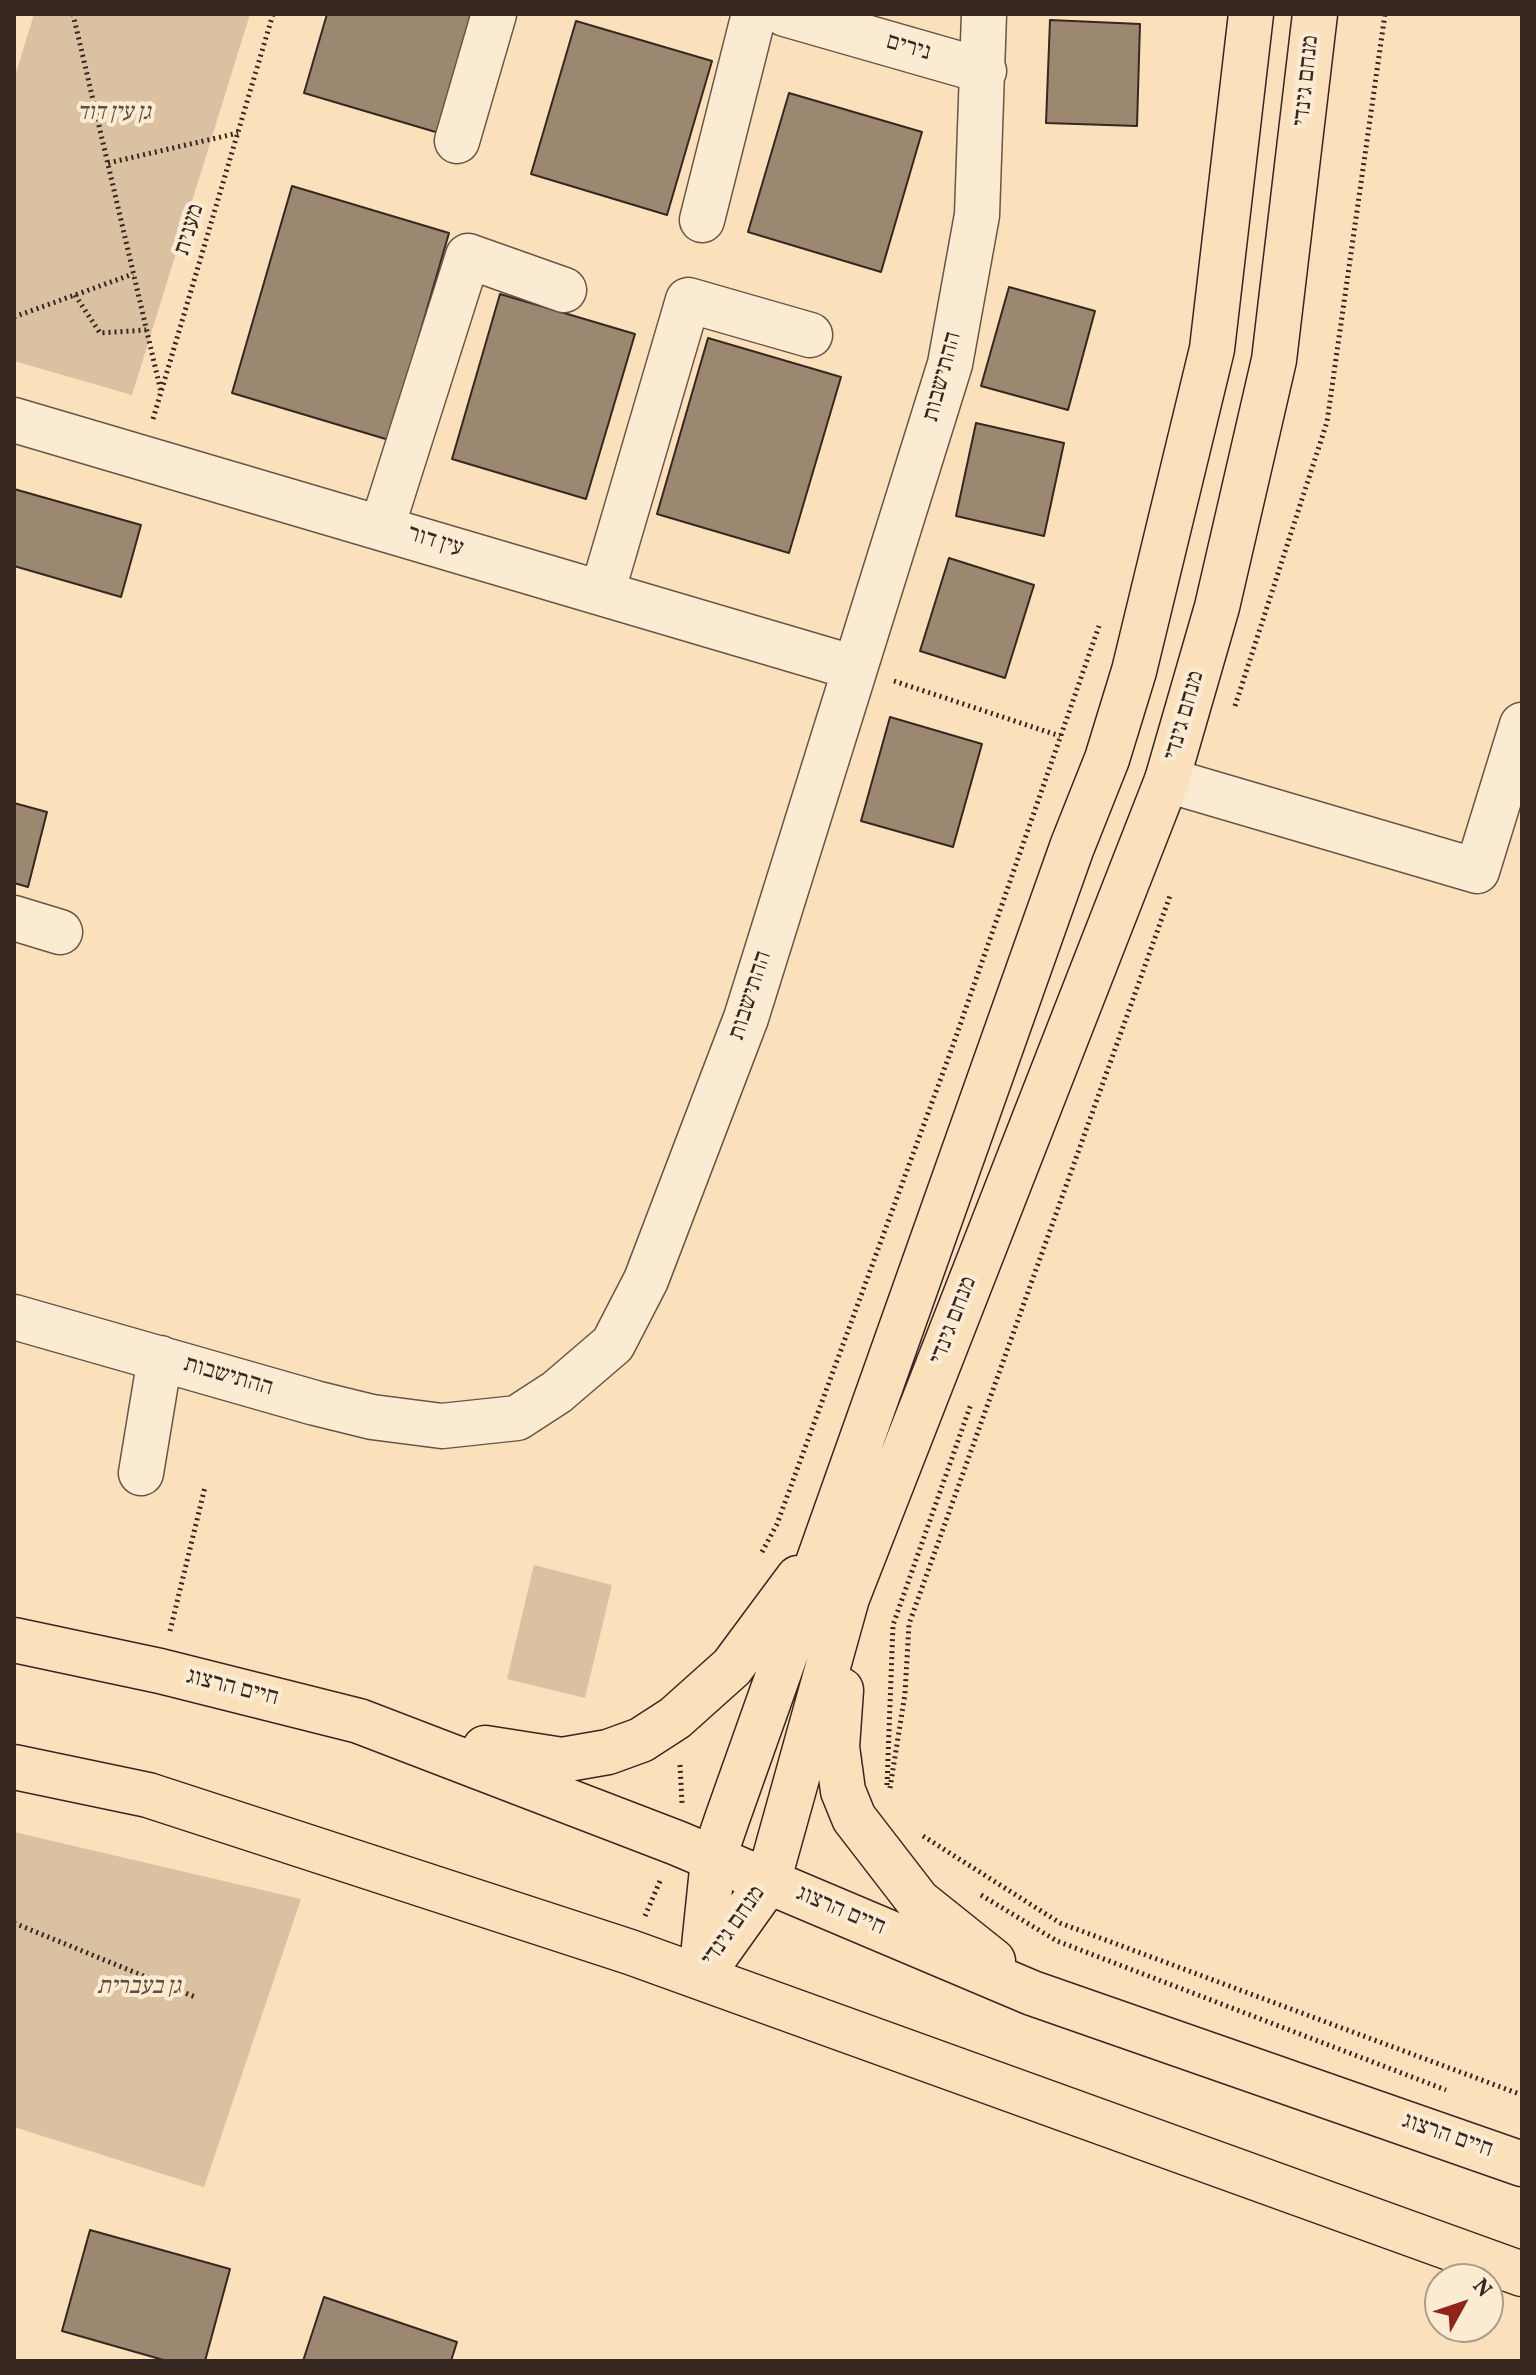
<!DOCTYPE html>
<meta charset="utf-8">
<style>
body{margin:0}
#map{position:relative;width:1536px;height:2375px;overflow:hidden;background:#fbe0bc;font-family:Vollkorn,serif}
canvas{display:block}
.frame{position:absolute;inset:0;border:16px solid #362720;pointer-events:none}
.north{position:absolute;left:1424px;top:2263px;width:80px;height:80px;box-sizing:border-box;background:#fcebd3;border:2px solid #ad9d8b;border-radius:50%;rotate:50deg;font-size:22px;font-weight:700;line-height:32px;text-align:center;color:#362720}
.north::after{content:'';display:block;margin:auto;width:28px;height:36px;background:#8f2418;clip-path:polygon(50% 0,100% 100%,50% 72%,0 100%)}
</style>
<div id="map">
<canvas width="1536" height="2375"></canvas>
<div class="frame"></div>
<div class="north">N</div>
</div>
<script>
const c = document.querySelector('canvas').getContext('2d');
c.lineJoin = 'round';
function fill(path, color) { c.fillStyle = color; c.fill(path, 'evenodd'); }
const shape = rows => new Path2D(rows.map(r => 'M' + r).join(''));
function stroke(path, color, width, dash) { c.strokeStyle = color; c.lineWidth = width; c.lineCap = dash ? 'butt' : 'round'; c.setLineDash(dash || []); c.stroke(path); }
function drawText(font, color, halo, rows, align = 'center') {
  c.font = font + ' Vollkorn,"Frank Ruhl Libre",serif'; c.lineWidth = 8; c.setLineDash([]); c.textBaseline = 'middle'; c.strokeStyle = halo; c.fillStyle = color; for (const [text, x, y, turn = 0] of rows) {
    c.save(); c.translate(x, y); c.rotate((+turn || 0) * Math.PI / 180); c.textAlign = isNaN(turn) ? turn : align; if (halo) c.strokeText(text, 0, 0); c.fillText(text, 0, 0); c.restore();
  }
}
fill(shape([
 [34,14,250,14,132,395,14,361,14,79],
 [534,1565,612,1585,585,1698,507,1679],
 [14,1832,301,1899,204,2187,14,2127]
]), '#dac1a1');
const building = shape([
 [327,14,474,14,439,133,304,93,327,14],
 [1050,20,1140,24,1137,126,1046,123,1050,20],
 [576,21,712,61,667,215,531,174,576,21],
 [789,93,922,132,881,272,748,232,789,93],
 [292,186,449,233,389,440,232,393,292,186],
 [1009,287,1095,311,1068,410,981,386,1009,287],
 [500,294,635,334,586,499,452,459,500,294],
 [708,338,841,377,789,553,657,514,708,338],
 [976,423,1064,443,1044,536,956,516,976,423],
 [14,489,141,525,121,597,14,566,14,489],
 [949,558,1034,585,1005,678,920,651,949,558],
 [890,717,982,744,953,847,861,821,890,717],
 [14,803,47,812,28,887,14,883,14,803],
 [90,2230,230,2269,205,2361,167,2361,62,2331,90,2230],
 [324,2297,457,2342,451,2361,303,2361,324,2297]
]);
fill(building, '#9c8771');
stroke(building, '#362720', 2);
const minor = shape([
 [785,14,984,71],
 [457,141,494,14],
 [702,220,754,14],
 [14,420,855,668],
 [382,527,468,256,564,290],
 [602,593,688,300,810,335],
 [1167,780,1477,871,1522,725],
 [14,918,60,932],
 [14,1317,315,1403,372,1417,442,1426,517,1418,557,1392,613,1344,646,1280,746,1018,950,364,977,215,984,14],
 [141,1473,160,1358]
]);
const major = shape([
 [14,1640,160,1671,359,1721,677,1843,1032,1993,1522,2164],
 [841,1690,837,1747,843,1791,854,1818,918,1901,993,1961],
 [485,1748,562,1760,608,1752,641,1740,675,1718,732,1667,798,1578],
 [14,1767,148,1795,630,1952,1522,2274],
 [701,1975,713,1860,727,1819,1072,847,1107,759,1134,671,1212,349,1251,14],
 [701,1976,768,1882,847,1598,1167,780,1217,607,1274,360,1315,14]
]);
stroke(minor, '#675547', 47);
stroke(major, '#362720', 47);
stroke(shape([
 [73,14,161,392],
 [108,163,238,133],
 [75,295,100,333,146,330],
 [14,317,133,274],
 [153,419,273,14],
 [894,681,1060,736],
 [1235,706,1327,422,1385,14],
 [762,1552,777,1524,952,1048,1099,626],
 [170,1631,205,1487],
 [680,1765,682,1803],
 [887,1785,893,1625,971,1404],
 [890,1788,905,1694,909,1624,1171,893],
 [923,1836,1060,1923,1522,2095],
 [981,1895,1057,1941,1446,2090],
 [645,1916,660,1881],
 [14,1923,195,1997]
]), '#362720', 5, [2, 4]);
stroke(minor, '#fcebd3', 44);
stroke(major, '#fbe0bc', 44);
drawText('24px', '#362720', '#fcebd3', [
 ["נירים",908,49,16],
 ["מנחם גינדי",1308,81,-84],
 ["מענית",191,230,-73],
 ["ההתישבות",944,377,-75],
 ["עין דור",435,543,17],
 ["מנחם גינדי",1186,716,-74],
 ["ההתישבות",752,996,-72],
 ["מנחם גינדי",955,1321,-69],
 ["ההתישבות",228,1378,16],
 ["חיים הרצוג",232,1689,14],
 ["חיים הרצוג",840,1912,23],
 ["מנחם גינדי",735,1927,-55],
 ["חיים הרצוג",1447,2137,19]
]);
drawText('italic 24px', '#5f4e40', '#fcebd3', [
 ["גן עין דוד",114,115],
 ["גן בעברית",139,1989]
]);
</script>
